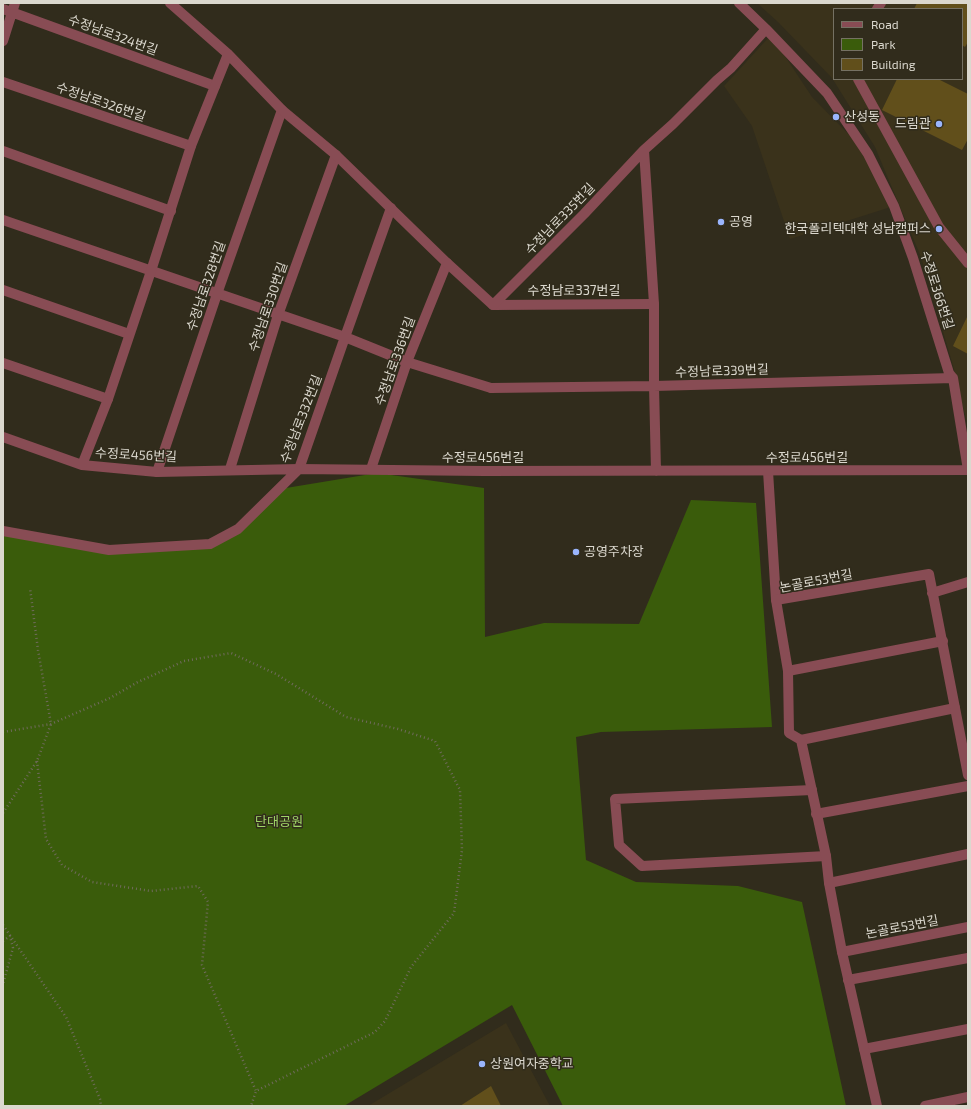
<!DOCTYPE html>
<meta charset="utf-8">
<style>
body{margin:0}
#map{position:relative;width:971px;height:1109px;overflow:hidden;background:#312c1c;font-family:"Exo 2",sans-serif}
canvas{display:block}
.frame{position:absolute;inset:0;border:4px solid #dbd8ce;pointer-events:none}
.legend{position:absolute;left:833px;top:8px;width:130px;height:72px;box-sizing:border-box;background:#312c1c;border:1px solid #757163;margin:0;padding:5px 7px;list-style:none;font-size:12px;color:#dbd8ce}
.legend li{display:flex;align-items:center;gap:8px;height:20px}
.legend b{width:20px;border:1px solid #757163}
</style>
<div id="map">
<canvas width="971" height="1109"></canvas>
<div class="frame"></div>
<ul class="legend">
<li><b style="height:5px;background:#884c54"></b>Road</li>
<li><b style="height:11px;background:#3a5c0b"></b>Park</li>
<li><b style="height:11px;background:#614f1b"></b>Building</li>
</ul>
</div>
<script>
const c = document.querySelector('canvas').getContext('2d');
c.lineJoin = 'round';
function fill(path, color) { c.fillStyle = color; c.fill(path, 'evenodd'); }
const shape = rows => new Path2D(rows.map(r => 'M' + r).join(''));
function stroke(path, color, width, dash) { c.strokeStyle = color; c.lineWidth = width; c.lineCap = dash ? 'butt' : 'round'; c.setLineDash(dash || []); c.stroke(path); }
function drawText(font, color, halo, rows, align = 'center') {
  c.font = font + ' "Exo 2","Noto Sans KR",sans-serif'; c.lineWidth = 3; c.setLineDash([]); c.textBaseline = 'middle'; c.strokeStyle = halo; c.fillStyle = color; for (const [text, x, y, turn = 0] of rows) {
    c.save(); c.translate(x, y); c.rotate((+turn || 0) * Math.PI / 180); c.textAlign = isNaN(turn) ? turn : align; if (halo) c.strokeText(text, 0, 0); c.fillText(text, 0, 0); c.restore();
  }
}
fill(shape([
 [757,3,968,3,968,425,960,397,954,369,921,257,875,147,832,78,778,22],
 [834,9,962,9,962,79,834,79],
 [771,35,812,97,868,154,894,206,790,239,752,126,724,86],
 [506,1023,550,1106,368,1106]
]), '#3a321b');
fill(shape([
 [377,473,484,488,485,637,544,623,639,624,691,500,756,503,772,727,601,732,576,737,586,860,636,882,738,886,802,902,846,1106,563,1106,512,1005,344,1106,3,1106,3,531,109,550,210,544,286,488]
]), '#3a5c0b');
fill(shape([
 [917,3,968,3,968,42,965,47,962,45,962,9,914,9],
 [897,79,938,79,968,94,968,139,962,150,882,110],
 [968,315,968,354,953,346],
 [491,1086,501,1106,460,1106]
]), '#614f1b');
stroke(shape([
 [3,732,51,724,110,698,138,682,184,661,231,653,276,674,346,717,398,729,435,741,460,790,462,850,454,913,411,967,385,1021,375,1032,256,1091,251,1106],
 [37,761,46,839,62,865,92,882,151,891,198,886,208,902,202,965,256,1091],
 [3,813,37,761,51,724,38,650,30,588],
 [3,925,66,1017,100,1099,101,1106],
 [3,941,10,936,13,948,3,984]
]), '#706b5d', 2.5, [1, 3]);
stroke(shape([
 [3,9,215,86],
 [877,9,881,3],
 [3,41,15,3],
 [858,79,939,227,968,263],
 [3,82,191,146],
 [3,151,171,211],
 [3,220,345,337,407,362,491,388],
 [3,290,129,334],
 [493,305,654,304],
 [3,363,108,399],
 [230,469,278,315,336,155],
 [299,469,345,337,391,208],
 [371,469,407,362,447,263],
 [768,471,776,600],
 [157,472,217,294,282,110],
 [788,671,943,641],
 [801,740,955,708],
 [812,790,615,799,619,845,642,866,826,856],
 [816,814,968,786],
 [829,883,968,854],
 [842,952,968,927],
 [848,980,968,958],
 [864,1049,968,1029],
 [925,1106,968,1097]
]), '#884c54', 10);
stroke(shape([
 [170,3,228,54,282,110,336,155,447,263,493,305,584,214,644,150,673,124,717,80,731,68,766,29],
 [739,3,766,29,827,93,868,154,894,206,913,258,949,373,953,378,968,470],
 [644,150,654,304,654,386,656,471],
 [491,388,654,386,953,378],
 [3,437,82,465,157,472,299,469,484,471,968,470],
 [82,465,108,399,151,271,191,146,228,54],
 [3,531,109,550,210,544,238,529,299,469],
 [932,593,968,582],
 [877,1106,842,952,829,883,826,856,801,740,789,733,788,671,776,600,929,574,968,775]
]), '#884c54', 10);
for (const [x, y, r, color] of [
 [836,117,4,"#9ab5fd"],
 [939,124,4,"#9ab5fd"],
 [721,222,4,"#9ab5fd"],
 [939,229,4,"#9ab5fd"],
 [576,552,4,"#9ab5fd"],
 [482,1064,4,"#9ab5fd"]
]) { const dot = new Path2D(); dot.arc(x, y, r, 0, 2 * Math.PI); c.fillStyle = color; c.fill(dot); stroke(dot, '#312c1c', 1.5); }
drawText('13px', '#dbd8ce', '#312c1c', [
 ["수정남로324번길",113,35,20],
 ["수정남로326번길",101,102,19],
 ["수정남로335번길",560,219,-46],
 ["수정남로328번길",206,286,-71],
 ["수정로366번길",937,290,72],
 ["수정남로337번길",574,291],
 ["수정남로330번길",268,307,-71],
 ["수정남로336번길",395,361,-70],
 ["수정남로339번길",722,371,-2],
 ["수정남로332번길",301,419,-69],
 ["수정로456번길",136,455,3],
 ["수정로456번길",483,458],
 ["수정로456번길",807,458],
 ["논골로53번길",816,581,-11],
 ["논골로53번길",902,927,-11]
]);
drawText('13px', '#dbd8ce', '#312c1c', [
 ["산성동",844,117],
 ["드림관",931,124,"right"],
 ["공영",729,222],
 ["한국폴리텍대학 성남캠퍼스",931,229,"right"],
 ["공영주차장",584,552],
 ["상원여자중학교",490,1064]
], 'left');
drawText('13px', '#a0d667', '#312c1c', [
 ["단대공원",279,822]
]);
</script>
